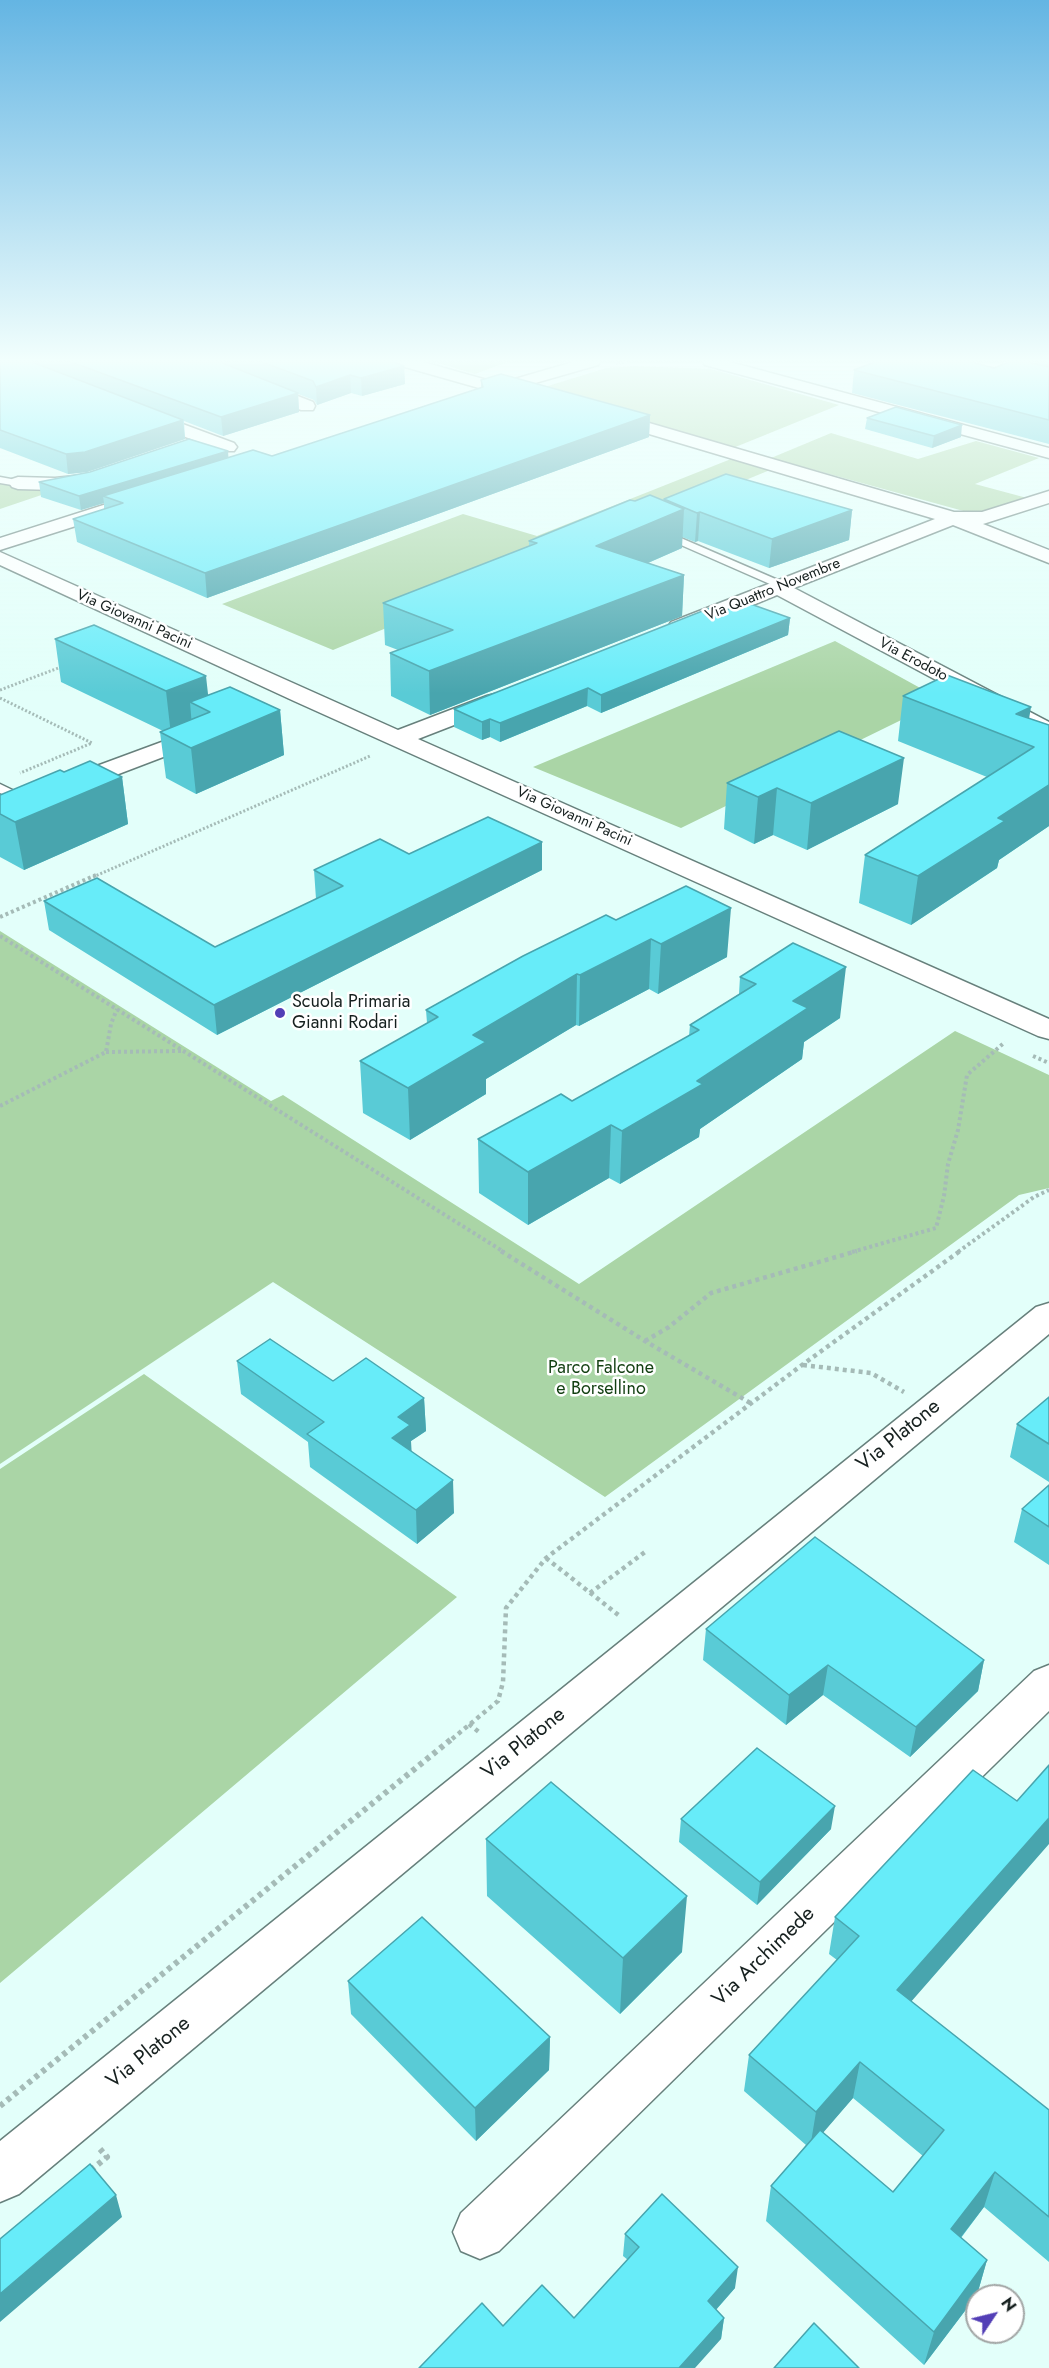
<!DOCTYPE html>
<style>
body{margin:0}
#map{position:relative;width:1049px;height:2368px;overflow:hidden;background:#e3fffa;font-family:Jost,sans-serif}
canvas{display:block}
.north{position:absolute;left:965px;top:2284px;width:60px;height:60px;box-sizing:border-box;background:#fff;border:2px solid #a2a6a5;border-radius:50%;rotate:55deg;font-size:16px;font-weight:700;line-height:24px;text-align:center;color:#16201f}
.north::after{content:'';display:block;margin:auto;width:21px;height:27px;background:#533fb6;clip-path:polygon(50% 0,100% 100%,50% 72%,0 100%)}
</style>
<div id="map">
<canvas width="1049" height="2368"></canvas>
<div class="north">N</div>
</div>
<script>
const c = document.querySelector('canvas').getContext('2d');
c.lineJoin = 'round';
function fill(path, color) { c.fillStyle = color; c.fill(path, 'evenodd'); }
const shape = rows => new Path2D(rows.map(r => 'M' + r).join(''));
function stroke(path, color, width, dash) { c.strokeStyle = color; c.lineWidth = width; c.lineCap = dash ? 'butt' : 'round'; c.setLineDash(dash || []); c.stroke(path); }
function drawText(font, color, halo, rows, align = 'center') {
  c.font = font + ' Jost,sans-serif'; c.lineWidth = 5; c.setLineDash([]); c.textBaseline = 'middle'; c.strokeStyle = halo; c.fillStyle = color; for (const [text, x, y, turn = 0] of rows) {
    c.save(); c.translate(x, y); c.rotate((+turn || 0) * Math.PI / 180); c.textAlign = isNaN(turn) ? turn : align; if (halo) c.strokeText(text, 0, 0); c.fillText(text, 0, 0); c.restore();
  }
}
fill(shape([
 [435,362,508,362,475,374],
 [635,366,711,369,839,405,733,448,535,390,606,368],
 [831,433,918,459,976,441,1039,458,975,484,1027,498,978,515,771,458],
 [731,459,770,470,333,650,222,604,463,514,537,536],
 [0,482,9,485,71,485,0,509],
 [835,641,942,700,681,828,533,767],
 [0,931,271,1101,283,1095,579,1284,955,1031,1049,1075,1049,1188,1019,1195,605,1497,273,1282,0,1464],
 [144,1374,457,1597,0,1983,0,1469]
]), '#aad5a6');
const service = shape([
 [0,477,22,481,23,483,18,486,0,483,0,477],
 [660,529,787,584,789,586,787,588,779,588,656,534,655,532,660,529],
 [0,784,29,798,31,801,24,805,0,793,0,784]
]);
const minor = shape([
 [187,362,210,362,313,402,315,406,313,410,301,410,189,365,187,362],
 [396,362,423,362,487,380,530,388,532,391,524,396,486,390,398,365,396,362],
 [703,362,730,362,1049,448,1049,458,705,365,703,362],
 [142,409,234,443,237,447,234,451,222,451,136,418,134,414,136,410,142,409],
 [608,411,954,512,982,512,1049,491,1049,503,983,524,1049,550,1049,563,953,525,794,588,1049,722,1049,738,1041,736,777,595,687,632,679,633,671,632,668,627,671,622,935,519,602,420,600,416,602,412,608,411],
 [85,475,91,476,94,480,91,484,55,490,18,489,12,487,9,483,12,479,18,477,55,478,85,475],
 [0,552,398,730,487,696,495,694,503,696,506,701,503,706,418,739,1049,1019,1049,1039,1038,1036,294,701,0,565,0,552],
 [205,726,213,728,217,733,213,738,74,791,65,793,56,791,53,786,56,781,205,726],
 [1049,1303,1049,1334,19,2194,0,2202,0,2141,1036,1307,1049,1303],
 [1049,1665,1049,1711,499,2251,480,2259,461,2251,453,2232,461,2213,1034,1671,1049,1665]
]);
const tertiary = shape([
 [573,362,600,362,598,365,483,398,475,393,477,390,573,362],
 [116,501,123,503,125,507,123,511,0,550,0,538,116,501]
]);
stroke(service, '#67807c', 3);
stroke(minor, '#67807c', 3);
stroke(tertiary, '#67807c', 3);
stroke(shape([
 [616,364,627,362]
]), '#a5bbb7', 2, [1.5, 1.5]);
stroke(shape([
 [0,690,61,667],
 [0,698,92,743,20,773],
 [93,877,370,756]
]), '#a5bbb7', 3, [2, 2]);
stroke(shape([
 [0,917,96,875],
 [0,936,504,1252],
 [106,1052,181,1051],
 [1033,1056,1049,1063],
 [0,1106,106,1052,111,1024,117,1009],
 [852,1252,936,1228,944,1196,948,1164,958,1130,967,1075,1005,1042],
 [958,1252,1034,1197,1049,1190]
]), '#a5bbb7', 4, [3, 3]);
stroke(shape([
 [501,1251,645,1341,752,1404],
 [645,1341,669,1327,711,1293,857,1251],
 [803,1365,871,1373,904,1392],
 [546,1558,621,1617],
 [590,1593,645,1552],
 [469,1724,480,1733],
 [452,1739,498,1701,503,1682,506,1608,546,1558,802,1365,960,1251]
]), '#a5bbb7', 4.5, [4, 4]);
stroke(shape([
 [0,2106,454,1737],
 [91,2170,107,2157,100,2149]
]), '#a5bbb7', 6, [4.5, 4.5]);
fill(service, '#fff');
fill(minor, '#fff');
fill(tertiary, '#fff');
fill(shape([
 [0,362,394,362,404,366,405,384,362,396,351,393,317,405,314,400,298,394,299,412,223,436,184,421,185,439,87,472,68,474,0,448],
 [1037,362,1049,362,1049,444,852,393,854,370,994,368,1037,364],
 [481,380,650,415,649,437,207,598,77,542,73,519,104,509,104,503,81,510,41,497,39,482,229,458,272,456,481,388],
 [867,418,961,437,932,448,865,429],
 [664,499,852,510,849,540,769,568,698,541,695,542,682,537,682,548,648,563,684,575,682,616,430,715,391,696,390,653,398,650,385,645,383,603,529,546,529,541,635,501,663,501],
 [722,612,790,618,788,635,601,713,587,706,500,742,490,737,482,740,454,727,454,709],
 [55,639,208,696,280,710,284,755,196,794,166,778,160,732,163,731,61,682],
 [903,696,1029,719,1049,725,1049,826,999,860,997,868,911,925,859,903,865,855,987,777,898,741],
 [839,731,898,804,807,850,773,835,754,844,724,829,727,783],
 [64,772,122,777,128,824,24,870,0,857,0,795],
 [542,842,542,870,217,1035,49,930,44,901,215,947,316,899,314,870,409,854],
 [616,920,727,957,658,994,649,989,579,1026,576,1025,486,1079,486,1094,410,1140,363,1113,360,1061,427,1023,426,1010],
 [740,977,840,1018,804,1042,802,1059,700,1129,699,1137,620,1184,609,1178,528,1225,479,1193,478,1139,572,1101,689,1036,690,1025,739,994],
 [237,1361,333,1381,424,1398,426,1431,411,1441,411,1451,454,1513,417,1544,310,1467,308,1442,241,1394],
 [1049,1397,1049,1482,1010,1457,1017,1424],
 [1049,1485,1049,1565,1014,1542,1022,1509],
 [706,1629,984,1660,978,1691,910,1757,823,1695,786,1725,703,1660],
 [1017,1801,911,2002,1049,2110,1049,2262,984,2207,961,2238,987,2260,977,2295,924,2365,766,2221,771,2186,806,2145,744,2091,749,2055,837,1960,829,1954,835,1917],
 [853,2098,923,2156,893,2192,823,2132],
 [681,1819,831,1829,757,1905,679,1842],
 [486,1839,682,1952,620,2014,487,1896],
 [348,1981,550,2037,549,2070,476,2141,351,2014],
 [625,2234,735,2288,716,2310,724,2318,721,2339,503,2326,574,2318,628,2260,623,2256]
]), '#59cbd6');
fill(shape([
 [404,366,405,384,362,396,361,378],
 [350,375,351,393,317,405,316,387],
 [298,393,299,412,223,436,221,417],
 [650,415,649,437,207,598,205,573],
 [183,420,185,439,87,472,68,474,66,454],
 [962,425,961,437,932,448,934,436],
 [228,451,229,465,103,496,104,503,81,510,79,496],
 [684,509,682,548,595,586,596,546],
 [852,510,849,540,769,568,772,539],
 [700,512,698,541,695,542,697,513],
 [684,575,682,616,430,715,429,671],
 [790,618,788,635,601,713,601,695],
 [206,676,210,712,190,702,192,727,171,735,166,691],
 [588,688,587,706,500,742,500,723],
 [1031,707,1025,743,1016,714],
 [280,710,284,755,196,794,191,748],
 [490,719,490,737,482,740,482,722],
 [904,758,898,804,807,850,811,803],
 [122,777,128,824,24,870,15,822],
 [1049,785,1049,826,999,860,997,868,911,925,918,876,998,818],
 [777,788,773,835,754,844,758,797],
 [542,842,542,870,217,1035,214,1005],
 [731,908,727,957,658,994,661,944],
 [651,939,649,989,579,1026,580,975],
 [846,967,840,1018,804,1042,802,1059,700,1129,699,1137,620,1184,622,1131,697,1081,793,1001],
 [577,974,576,1025,486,1079,486,1094,410,1140,408,1088,473,1035],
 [611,1125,609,1178,528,1225,528,1172],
 [424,1398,426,1431,411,1441,412,1458,392,1438,398,1417],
 [453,1480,454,1513,417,1544,416,1510],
 [984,1660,978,1691,910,1757,916,1727],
 [828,1665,823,1695,786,1725,789,1695],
 [835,1806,831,1829,757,1905,760,1882],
 [1049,1818,1049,1844,889,2027,897,1990],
 [687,1896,682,1952,620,2014,623,1958],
 [550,2037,549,2070,476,2141,475,2108],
 [860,2062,853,2098,810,2148,816,2112],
 [995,2172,984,2207,941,2263,951,2229],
 [116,2195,122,2217,0,2322,0,2294],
 [987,2260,977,2295,924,2365,934,2332],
 [738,2267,735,2288,705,2322,708,2301],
 [724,2318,721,2339,695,2368,679,2368]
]), '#48a5ae');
const building = shape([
 [0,362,32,362,183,420,85,452,66,454,0,430,0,362],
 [71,362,220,362,298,393,221,417,71,362],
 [262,362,394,362,404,366,361,378,350,375,316,387,313,381,262,362],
 [875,362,971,362,994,368,1009,362,1028,362,1049,367,1049,420,854,370,875,362],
 [501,374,650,415,205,573,73,519,123,503,103,496,253,450,272,456,483,387,481,380,501,374],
 [896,407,962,425,934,436,867,418,896,407],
 [189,439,228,451,79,496,39,482,90,472,189,439],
 [726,474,852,510,772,539,700,512,697,513,664,499,726,474],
 [650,495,684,509,596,546,684,575,429,671,390,653,453,630,383,603,537,543,529,541,630,500,635,501,650,495],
 [745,602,790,618,601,695,588,688,500,723,490,719,482,722,454,709,710,608,722,612,745,602],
 [94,625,206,676,166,691,55,639,94,625],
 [947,675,1031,707,1016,714,1049,725,1049,785,998,818,1005,821,918,876,865,855,1034,747,903,696,947,675],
 [230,687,280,710,191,748,160,732,210,712,190,702,230,687],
 [839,731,904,758,811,803,777,788,758,797,727,783,839,731],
 [90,761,122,777,15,822,0,814,0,795,60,770,64,772,90,761],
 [488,817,542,842,214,1005,44,901,97,878,215,947,343,886,314,870,380,839,409,854,488,817],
 [686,886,731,908,661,944,651,939,580,975,577,974,473,1035,486,1042,408,1088,360,1061,438,1017,426,1010,523,956,606,915,616,920,686,886],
 [793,943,846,967,793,1001,808,1008,697,1081,703,1084,622,1131,611,1125,528,1172,478,1139,561,1094,572,1101,699,1030,690,1025,756,984,740,977,793,943],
 [270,1339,333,1381,366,1358,424,1398,398,1417,410,1425,392,1438,453,1480,416,1510,307,1434,324,1422,237,1361,270,1339],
 [1049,1397,1049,1444,1017,1424,1049,1397],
 [1049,1485,1049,1527,1022,1509,1049,1485],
 [815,1537,984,1660,916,1727,828,1665,789,1695,706,1629,815,1537],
 [757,1748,835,1806,760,1882,681,1819,757,1748],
 [1049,1765,1049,1818,897,1990,1049,2110,1049,2217,995,2172,951,2229,987,2260,934,2332,771,2186,820,2130,893,2192,944,2130,860,2062,816,2112,749,2055,859,1936,835,1917,973,1770,1017,1801,1049,1765],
 [551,1782,687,1896,623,1958,486,1839,551,1782],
 [422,1917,550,2037,475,2108,348,1981,422,1917],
 [90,2164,116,2195,0,2294,0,2239,90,2164],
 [662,2194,738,2267,708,2301,724,2318,679,2368,419,2368,482,2303,503,2326,542,2285,574,2318,639,2247,625,2234,662,2194],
 [814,2323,859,2368,774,2368,814,2323]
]);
fill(building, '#67ecf9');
stroke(building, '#48a5ae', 1.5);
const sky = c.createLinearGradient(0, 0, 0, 694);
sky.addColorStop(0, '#64b5e3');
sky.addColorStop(0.52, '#f2fffd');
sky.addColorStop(1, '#f2fffd00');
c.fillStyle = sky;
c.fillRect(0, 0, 1049, 694);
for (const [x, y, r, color] of [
 [280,1013,6,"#533fb6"]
]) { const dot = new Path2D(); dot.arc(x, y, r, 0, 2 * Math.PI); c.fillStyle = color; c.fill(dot); stroke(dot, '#fff', 2); }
drawText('15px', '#16201f', '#fff', [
 ["Via Quattro Novembre",773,590,-22],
 ["Via Giovanni Pacini",134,620,24],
 ["Via Erodoto",913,660,28],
 ["Via Giovanni Pacini",574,817,24]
]);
drawText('18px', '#16201f', '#fff', [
 ["Scuola Primaria",292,1003],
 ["Gianni Rodari",292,1024]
], 'left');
drawText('18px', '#123f11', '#fff', [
 ["Parco Falcone",601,1369],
 ["e Borsellino",601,1390]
]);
drawText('21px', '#16201f', '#fff', [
 ["Via Platone",899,1436,-39],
 ["Via Platone",524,1744,-39],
 ["Via Archimede",764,1957,-44],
 ["Via Platone",149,2053,-39]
]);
</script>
